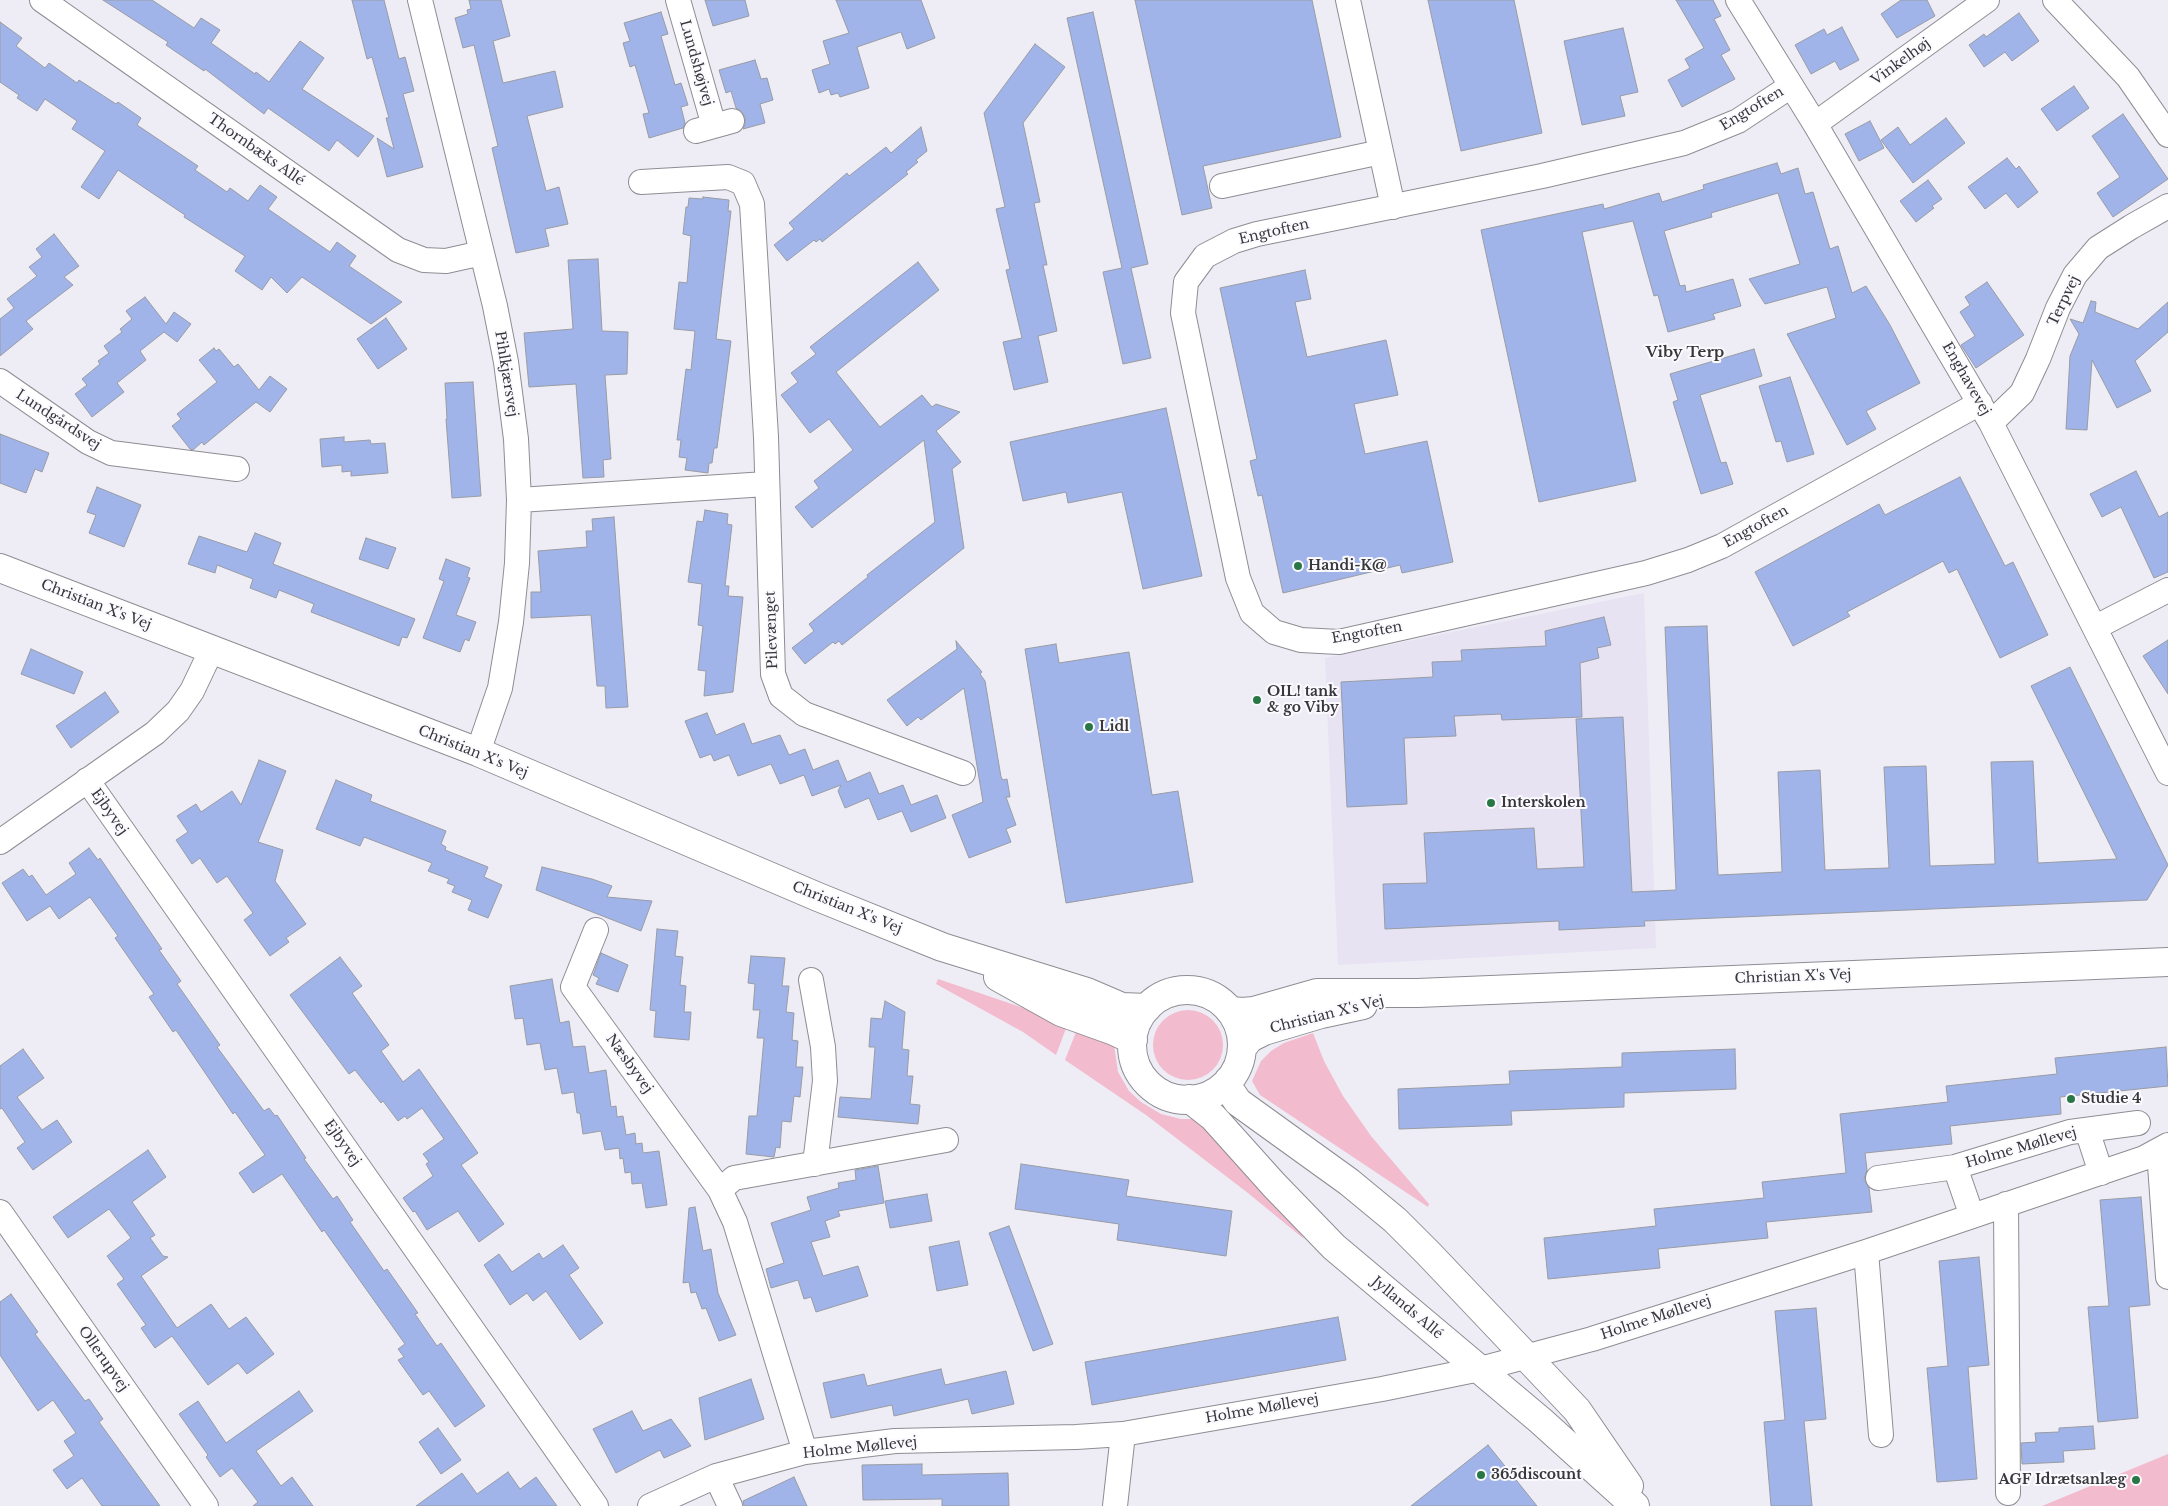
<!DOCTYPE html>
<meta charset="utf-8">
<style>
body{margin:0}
canvas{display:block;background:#eeecf4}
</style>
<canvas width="2168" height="1506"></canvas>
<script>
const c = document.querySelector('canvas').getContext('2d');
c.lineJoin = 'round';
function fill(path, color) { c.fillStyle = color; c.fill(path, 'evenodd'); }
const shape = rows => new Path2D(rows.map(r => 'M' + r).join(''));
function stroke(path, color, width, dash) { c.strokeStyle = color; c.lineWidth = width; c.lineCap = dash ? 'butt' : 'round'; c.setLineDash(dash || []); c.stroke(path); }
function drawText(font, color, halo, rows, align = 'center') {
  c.font = font + ' "Libre Baskerville",serif'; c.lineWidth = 4; c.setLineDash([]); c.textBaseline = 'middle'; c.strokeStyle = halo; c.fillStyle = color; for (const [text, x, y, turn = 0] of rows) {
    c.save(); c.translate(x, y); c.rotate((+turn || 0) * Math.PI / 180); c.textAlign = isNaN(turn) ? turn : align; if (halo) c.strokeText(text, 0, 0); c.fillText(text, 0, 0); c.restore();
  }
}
fill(shape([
 [1644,593,1656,948,1338,965,1325,658]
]), '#e7e3f3');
fill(shape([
 [938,979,1068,1023,1056,1055,1023,1032,936,984],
 '1153 1045a35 35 0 1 1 70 0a35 35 0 1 1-70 0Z',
 [1078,1027,1114,1045,1118,1072,1129,1091,1141,1102,1161,1114,1181,1119,1195,1119,1202,1122,1296,1226,1304,1239,1248,1193,1146,1115,1065,1060],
 [1313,1033,1324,1061,1343,1096,1371,1136,1429,1204,1428,1207,1260,1095,1252,1081,1261,1061,1271,1051,1284,1043],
 [2168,1454,2168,1506,2042,1506]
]), '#f2bbce');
const building = shape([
 [103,0,152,0,194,28,201,18,220,30,211,43,255,74,256,72,269,82,300,41,324,58,302,89,374,136,358,157,337,140,329,151,268,108,264,114,205,69,204,71,166,45,168,42,103,0],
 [352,0,384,0,399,59,405,57,414,91,403,94,423,167,387,177,377,138,394,149,386,118,389,118,372,57,367,59,352,0],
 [469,0,501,0,510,36,493,41,503,83,555,71,563,107,527,116,546,191,559,187,568,224,545,229,549,246,516,253,492,148,498,146,474,45,463,48,455,18,468,14,467,10,471,9,469,0],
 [705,0,745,0,749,16,713,26,705,0],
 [836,0,921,0,935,38,907,49,901,32,857,47,869,88,840,97,838,93,831,95,829,89,819,93,812,70,830,64,823,41,849,33,836,0],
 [1135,0,1312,0,1341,137,1203,166,1212,208,1182,215,1135,0],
 [1428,0,1514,0,1542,133,1461,151,1428,0],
 [1676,0,1713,0,1721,16,1714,19,1730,50,1721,55,1735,79,1682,107,1668,80,1690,68,1685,59,1704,48,1676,0],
 [1901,0,1927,0,1935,16,1897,38,1881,14,1901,0],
 [661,12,668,34,661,36,675,85,681,83,688,105,681,107,685,123,683,128,649,138,643,114,649,113,635,65,630,67,623,43,630,41,624,23,661,12],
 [1093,12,1148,264,1131,268,1151,358,1123,364,1103,272,1122,268,1067,18,1093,12],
 [2019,13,2039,41,2012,61,2005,52,1984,67,1969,45,1984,34,1986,37,2019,13],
 [0,22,22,38,16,46,45,68,49,63,77,83,79,80,116,104,118,102,141,118,137,125,198,166,195,170,227,192,230,188,248,201,260,185,277,197,268,209,330,252,337,242,356,256,349,266,402,302,371,324,302,277,287,293,271,277,262,290,235,271,245,256,184,217,185,215,118,170,99,199,81,187,105,151,72,129,77,121,45,99,37,111,17,98,19,95,0,82,0,22],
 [1842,27,1859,60,1840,70,1835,61,1811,74,1795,45,1824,29,1827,35,1842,27],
 [1623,28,1638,92,1620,96,1625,116,1582,125,1564,41,1623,28],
 [1035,44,1065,67,1023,123,1040,202,1034,203,1047,265,1043,265,1057,331,1038,336,1048,382,1014,390,1003,342,1022,338,1006,270,1010,269,996,209,1005,207,984,113,1035,44],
 [755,60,761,79,767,78,773,100,760,104,765,123,743,129,745,124,745,117,741,111,736,108,731,91,726,93,719,70,755,60],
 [2074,86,2089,108,2057,131,2041,109,2074,86],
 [2123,114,2168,179,2113,217,2097,193,2120,177,2092,136,2123,114],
 [1946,118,1965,143,1913,183,1881,140,1898,127,1910,145,1946,118],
 [1870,121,1884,148,1859,161,1845,134,1870,121],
 [921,127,927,151,916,160,918,162,906,172,908,174,822,242,820,239,816,242,814,240,787,261,774,245,794,229,789,223,847,173,849,176,886,147,891,153,921,127],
 [2007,158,2016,169,2019,166,2038,192,2018,208,2006,193,1985,209,1968,187,2007,158],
 [1777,163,1781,174,1798,168,1805,194,1813,192,1830,249,1838,246,1852,293,1866,286,1890,325,1920,383,1866,411,1876,429,1847,445,1787,334,1836,318,1827,287,1765,304,1749,279,1800,264,1778,193,1711,213,1712,217,1664,231,1680,286,1685,285,1686,292,1733,279,1741,306,1713,314,1715,319,1668,332,1658,295,1654,296,1633,221,1582,232,1636,481,1539,502,1481,230,1603,204,1604,209,1659,193,1662,202,1704,189,1703,185,1777,163],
 [1928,180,1942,199,1932,206,1934,208,1916,222,1900,201,1928,180],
 [703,197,729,200,728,211,731,211,716,339,731,341,717,448,714,448,712,463,709,463,708,473,685,470,687,458,679,457,681,440,677,440,686,369,691,370,695,331,674,329,679,282,687,283,691,236,683,234,686,207,688,207,689,198,703,199,703,197],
 [54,234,79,266,64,277,73,285,26,321,33,329,0,356,0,319,14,308,7,299,37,276,29,267,42,257,36,249,54,234],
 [598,259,602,331,628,332,627,374,605,375,611,459,603,460,604,477,583,478,576,384,529,387,524,333,573,329,568,260,598,259],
 [918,262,939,290,836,372,880,427,922,395,932,407,936,404,960,412,936,431,961,462,952,469,964,548,842,645,839,641,835,644,833,642,805,664,792,648,814,631,809,624,868,577,867,575,935,522,924,440,812,528,795,507,819,488,814,481,853,450,829,419,810,433,781,395,798,382,791,373,816,354,810,347,918,262],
 [1305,270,1311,299,1295,302,1307,357,1386,340,1398,395,1354,404,1365,454,1427,441,1453,562,1402,573,1400,565,1283,593,1262,495,1258,496,1250,461,1257,459,1220,288,1305,270],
 [1987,282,2024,335,1976,368,1961,345,1975,336,1960,312,1970,305,1965,297,1987,282],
 [145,297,166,324,174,312,191,324,177,342,164,332,140,351,146,360,117,383,124,392,92,417,75,394,87,385,82,379,100,364,98,361,109,353,104,346,122,332,120,329,132,319,126,311,145,297],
 [2091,301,2096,302,2095,312,2138,329,2168,302,2168,332,2135,361,2151,391,2117,408,2092,360,2087,430,2066,429,2070,356,2079,334,2070,319,2083,323,2091,301],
 [386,318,407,349,378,369,357,339,386,318],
 [214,348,216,351,219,349,234,367,238,364,259,390,270,376,287,389,270,412,256,402,204,445,202,442,193,450,190,449,172,426,181,419,177,414,217,382,199,360,214,348],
 [1754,349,1762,376,1700,395,1721,463,1726,462,1733,484,1701,494,1673,402,1678,400,1670,374,1754,349],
 [1790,377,1814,454,1787,462,1781,441,1776,442,1759,386,1790,377],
 [473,382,481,496,452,498,446,419,447,419,445,383,473,382],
 [1166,408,1202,576,1143,589,1122,492,1068,503,1066,492,1023,501,1010,442,1166,408],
 [0,434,49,453,42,472,35,469,26,493,0,483,0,434],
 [344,437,344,442,370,440,371,444,385,443,388,473,351,476,351,471,342,472,342,465,322,467,320,439,344,437],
 [2136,471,2159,517,2168,512,2168,572,2154,578,2121,507,2102,517,2090,494,2136,471],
 [1960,477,2005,566,2013,562,2048,635,2000,658,1957,569,1949,573,1943,561,1847,612,1850,616,1793,646,1755,572,1879,504,1885,515,1960,477],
 [97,487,141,505,124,547,89,533,96,515,87,512,97,487],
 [705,510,728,514,727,524,732,525,725,586,729,586,728,596,743,597,733,692,704,696,706,671,698,670,703,626,698,625,702,584,688,582,697,521,703,522,705,510],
 [614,517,628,707,606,708,605,686,597,686,591,615,531,618,531,592,541,592,538,551,587,547,586,531,593,531,592,519,614,517],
 [255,533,281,543,273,564,415,619,407,638,402,637,399,646,311,612,314,604,279,590,276,598,250,588,253,579,217,565,215,573,188,564,199,536,247,552,255,533],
 [366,538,396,548,388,569,359,559,366,538],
 [446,559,470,568,467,577,470,578,456,615,476,622,469,641,465,639,460,652,423,638,444,581,439,579,446,559],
 [1604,617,1611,645,1597,648,1599,658,1580,663,1582,717,1502,720,1501,714,1454,716,1456,736,1404,738,1407,804,1347,807,1341,682,1433,677,1432,662,1462,661,1461,650,1546,646,1545,631,1604,617],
 [1707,626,1718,875,1782,872,1778,772,1820,770,1825,870,1889,868,1884,767,1926,766,1930,866,1995,864,1991,762,2033,761,2038,863,2117,859,2031,686,2070,667,2168,865,2147,900,1644,921,1645,926,1559,930,1559,921,1385,929,1383,884,1427,883,1424,833,1534,828,1537,869,1584,867,1576,719,1623,717,1632,892,1676,890,1665,627,1707,626],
 [2168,640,2168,694,2143,656,2168,640],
 [956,641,982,672,980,674,985,681,1001,777,1003,780,1007,779,1010,797,1006,797,1016,825,1006,829,1011,842,969,858,952,815,983,802,964,688,921,720,918,717,907,726,887,700,957,649,956,641],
 [1056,644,1059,663,1129,652,1152,795,1178,791,1193,882,1066,903,1025,649,1056,644],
 [31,649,83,672,74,694,21,674,31,649],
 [105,692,119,712,71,748,56,726,105,692],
 [707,713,716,735,744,723,752,744,780,735,789,755,805,749,813,770,838,760,847,782,870,772,879,794,903,785,911,805,937,795,946,818,911,832,902,811,878,820,869,798,845,808,838,791,841,785,812,796,804,775,780,784,771,764,738,776,729,755,714,761,711,754,700,758,685,721,707,713],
 [259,760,286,771,258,842,283,850,275,881,306,924,286,938,289,942,270,956,244,920,253,913,227,876,217,883,200,858,192,864,176,840,188,832,177,816,196,804,201,812,232,791,241,805,259,760],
 [336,780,372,795,370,801,446,831,441,844,446,847,445,850,488,867,484,877,502,885,488,918,468,910,472,900,452,892,455,886,447,883,449,879,428,871,432,863,364,837,360,846,316,829,336,780],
 [89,848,98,860,100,858,162,949,159,950,181,981,177,984,220,1045,217,1047,264,1111,269,1108,275,1116,277,1115,306,1158,304,1159,333,1199,337,1196,353,1220,350,1222,384,1271,387,1269,418,1313,415,1314,437,1346,441,1343,485,1406,455,1427,429,1391,423,1395,398,1360,404,1357,398,1349,405,1344,324,1230,322,1232,282,1174,253,1193,239,1173,265,1155,235,1112,233,1114,176,1030,173,1032,149,997,154,994,115,938,118,936,90,897,59,919,50,906,27,921,2,883,23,869,29,877,32,875,46,895,76,874,69,863,89,848],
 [542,867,592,879,612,886,607,897,652,901,641,931,536,890,542,867],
 [657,929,678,931,675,956,683,957,680,985,686,986,684,1012,691,1012,689,1040,654,1037,656,1011,650,1010,657,929],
 [601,953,628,965,618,992,596,984,599,978,593,975,601,953],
 [751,956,785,958,782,986,789,986,786,1012,794,1013,792,1040,798,1041,796,1067,803,1067,800,1097,794,1096,791,1122,782,1121,780,1148,776,1147,774,1157,746,1154,749,1116,757,1116,764,1038,757,1038,760,1010,753,1010,755,984,748,983,751,956],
 [340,957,362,986,352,993,389,1045,381,1051,403,1082,419,1069,478,1153,461,1165,504,1224,479,1242,458,1211,427,1230,415,1211,413,1212,403,1198,433,1176,426,1164,429,1162,423,1154,444,1139,422,1108,407,1119,405,1116,398,1121,383,1101,381,1103,355,1070,349,1074,290,995,340,957],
 [552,979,560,1023,569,1021,573,1047,585,1046,589,1073,606,1070,611,1107,616,1106,617,1117,623,1116,626,1135,635,1133,636,1144,642,1143,643,1153,659,1151,667,1205,646,1208,642,1183,632,1184,631,1172,625,1173,623,1158,620,1159,619,1148,605,1150,601,1131,583,1134,580,1113,577,1113,574,1092,562,1094,557,1068,545,1070,540,1043,527,1045,523,1018,515,1019,510,986,552,979],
 [885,1001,905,1012,902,1049,909,1050,907,1076,913,1076,910,1104,920,1105,918,1124,838,1117,840,1097,871,1099,875,1047,869,1047,871,1018,882,1019,885,1001],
 [2166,1047,2168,1086,2060,1097,2061,1114,1950,1126,1952,1144,1865,1153,1867,1170,1864,1179,1869,1188,1872,1212,1766,1222,1768,1238,1658,1249,1660,1268,1548,1279,1544,1238,1656,1226,1654,1209,1764,1198,1762,1182,1846,1173,1840,1114,1948,1102,1946,1086,2057,1074,2055,1058,2166,1047],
 [23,1049,44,1078,17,1097,42,1130,57,1120,72,1142,33,1170,17,1148,25,1142,2,1108,0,1109,0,1066,23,1049],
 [1735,1049,1736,1089,1624,1093,1624,1107,1511,1111,1512,1125,1399,1129,1398,1089,1510,1084,1509,1071,1622,1067,1622,1053,1735,1049],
 [148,1150,166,1177,132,1202,155,1235,150,1238,163,1256,168,1257,141,1276,177,1328,211,1304,229,1329,246,1317,274,1354,247,1374,238,1363,208,1385,172,1336,155,1348,141,1328,146,1325,117,1284,124,1279,107,1256,131,1238,109,1209,68,1238,53,1217,148,1150],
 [1021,1164,1129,1180,1126,1196,1232,1211,1226,1256,1117,1240,1119,1224,1015,1209,1021,1164],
 [878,1166,884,1203,838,1211,840,1216,825,1221,830,1237,811,1242,823,1276,858,1266,868,1296,816,1312,811,1297,804,1299,798,1280,771,1288,766,1269,784,1263,771,1223,811,1210,807,1197,839,1188,838,1183,856,1180,855,1170,878,1166],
 [927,1194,932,1221,890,1228,885,1201,927,1194],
 [2141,1197,2150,1305,2129,1307,2138,1418,2098,1422,2088,1307,2109,1306,2100,1200,2141,1197],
 [695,1207,703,1251,711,1249,718,1293,736,1335,719,1341,706,1308,702,1309,696,1292,691,1293,689,1282,683,1283,689,1208,695,1207],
 [1009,1226,1053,1344,1033,1351,989,1233,1009,1226],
 [959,1241,968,1285,937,1291,929,1247,959,1241],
 [563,1245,579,1268,569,1275,603,1323,580,1340,546,1291,533,1301,527,1293,510,1305,484,1265,499,1254,512,1272,539,1253,543,1259,563,1245],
 [1979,1257,1989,1365,1968,1367,1977,1479,1937,1482,1927,1368,1948,1366,1939,1261,1979,1257],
 [11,1294,38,1332,35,1334,85,1401,89,1399,103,1419,99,1422,160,1506,102,1506,82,1478,67,1489,53,1470,74,1456,64,1441,76,1433,53,1400,38,1411,0,1355,0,1302,11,1294],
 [1816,1308,1826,1419,1804,1421,1812,1506,1771,1506,1764,1422,1785,1420,1775,1311,1816,1308],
 [1338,1317,1346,1360,1092,1405,1085,1362,1338,1317],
 [941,1369,945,1385,1006,1371,1014,1404,972,1414,968,1399,894,1416,892,1405,831,1418,823,1383,864,1374,867,1386,941,1369],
 [751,1379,764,1419,705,1440,699,1398,751,1379],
 [299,1391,313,1411,256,1451,281,1486,292,1477,313,1506,253,1506,258,1502,232,1468,220,1477,206,1457,208,1455,179,1414,198,1401,226,1443,299,1391],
 [632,1411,643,1431,671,1419,691,1446,664,1458,660,1450,616,1473,593,1429,632,1411],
 [2093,1426,2095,1449,2063,1451,2064,1462,2022,1464,2021,1443,2036,1442,2035,1433,2059,1432,2059,1428,2093,1426],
 [438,1428,461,1460,441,1474,419,1442,438,1428],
 [1488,1445,1537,1506,1411,1506,1488,1445],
 [922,1464,922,1475,1008,1473,1009,1506,942,1506,942,1499,863,1500,862,1465,922,1464],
 [508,1472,520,1489,536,1477,557,1506,416,1506,462,1473,477,1494,508,1472],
 [794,1477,807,1506,744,1506,743,1501,794,1477]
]);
fill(building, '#a0b4ea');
stroke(building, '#999ca4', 1);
const minor = shape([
 [42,0,398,250,424,260,446,261,482,253],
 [420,0,495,306,506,362,516,439,519,500,517,563,511,622,500,688,478,752],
 [678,0,714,126],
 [1348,0,1393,207],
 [1738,0,1815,124,1991,423,2168,773],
 [2055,0,2128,77,2168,135],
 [1791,86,1738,121,1684,143,1542,176,1257,234,1234,241,1205,256,1186,282,1183,313,1238,578,1252,613,1274,632,1301,640,1339,642,1646,573,1688,560,1722,546,1980,403],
 [1815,124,1987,0],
 [696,131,732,121],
 [641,182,728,177,743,183,752,204,766,437,773,674,781,696,804,714,963,773],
 [1222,186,1381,152],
 [0,381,88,442,111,453,237,469],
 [1991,423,2022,393,2038,359,2058,308,2075,275,2098,248,2131,227,2168,206],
 [519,500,766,484],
 [2096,627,2168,590],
 [87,780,596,1506],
 [0,842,155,733,178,711,192,691,212,649],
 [596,930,573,987,720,1190,735,1222,805,1452],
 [811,980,823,1047,825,1081,815,1164],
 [2087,1130,2101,1173],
 [2159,1151,2168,1277],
 [1955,1167,1972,1216],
 [1878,1178,1955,1167,2070,1132,2138,1123],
 [720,1190,734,1178,946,1140],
 [2006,1204,2008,1493],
 [0,1212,206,1506],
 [1866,1252,1881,1435],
 [716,1476,730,1506],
 [650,1506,716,1476,805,1452,895,1441,1076,1437,1123,1434,1382,1389,1480,1369,1592,1339,1866,1252,2144,1158,2168,1145],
 [1115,1506,1123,1434]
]);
const tertiary = shape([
 [0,568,478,752,818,897,942,947,1087,992,1122,1007,1147,1008],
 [998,977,1061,1012,1114,1031,1133,1040],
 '1132 1045a55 55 0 1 1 110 0a55 55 0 1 1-110 0Z',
 [1231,1011,1242,1012,1254,1011,1317,993,1418,993,2168,962],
 [1242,1048,1250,1038,1264,1031,1321,1014,1363,1005],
 [1228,1081,1229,1089,1238,1102,1349,1182,1395,1220,1429,1254,1577,1410,1629,1486],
 [1190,1099,1213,1117,1274,1185,1334,1247,1541,1421,1635,1506]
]);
stroke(minor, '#8f8d94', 26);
stroke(tertiary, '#8f8d94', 30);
stroke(minor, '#fff', 24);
stroke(tertiary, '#fff', 28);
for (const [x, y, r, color] of [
 [1298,566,5,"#2a7746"],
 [1257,700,5,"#2a7746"],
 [1089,727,5,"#2a7746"],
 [1491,803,5,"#2a7746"],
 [2071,1099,5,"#2a7746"],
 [1481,1475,5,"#2a7746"],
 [2136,1480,5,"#2a7746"]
]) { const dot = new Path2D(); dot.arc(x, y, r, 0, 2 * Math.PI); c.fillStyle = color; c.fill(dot); stroke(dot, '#fbfaff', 2); }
drawText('14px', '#38383b', '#fbfaff', [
 ["Vinkelhøj",1901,62,-36],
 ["Lundshøjvej",696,63,74],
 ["Engtoften",1752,109,-31],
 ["Thornbæks Allé",256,150,35],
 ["Engtoften",1274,232,-13],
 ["Terpvej",2064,301,-64],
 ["Pihlkjærsvej",506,374,81],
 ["Enghavevej",1966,379,60],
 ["Lundgårdsvej",58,420,33],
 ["Engtoften",1756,527,-29],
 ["Christian X's Vej",96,605,21],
 ["Pilevænget",772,630,-92],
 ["Engtoften",1367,633,-10],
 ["Christian X's Vej",473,752,22],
 ["Ejbyvej",109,812,55],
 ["Christian X's Vej",847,908,22],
 ["Christian X's Vej",1793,977,-2],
 ["Christian X's Vej",1327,1015,-14],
 ["Næsbyvej",629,1064,54],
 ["Ejbyvej",342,1143,55],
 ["Holme Møllevej",2021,1148,-16],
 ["Jyllands Allé",1407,1308,40],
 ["Holme Møllevej",1656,1318,-18],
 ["Ollerupvej",103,1359,55],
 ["Holme Møllevej",1262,1409,-10],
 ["Holme Møllevej",860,1448,-6]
]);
drawText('bold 14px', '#38383b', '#fbfaff', [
 ["Handi-K@",1308,566],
 ["OIL! tank",1267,692],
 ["& go Viby",1267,708],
 ["Lidl",1099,727],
 ["Interskolen",1501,803],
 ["Studie 4",2081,1099],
 ["365discount",1491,1475],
 ["AGF Idrætsanlæg",2126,1480,"right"]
], 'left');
drawText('bold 15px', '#38383b', '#fbfaff', [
 ["Viby Terp",1685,353]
]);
</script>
